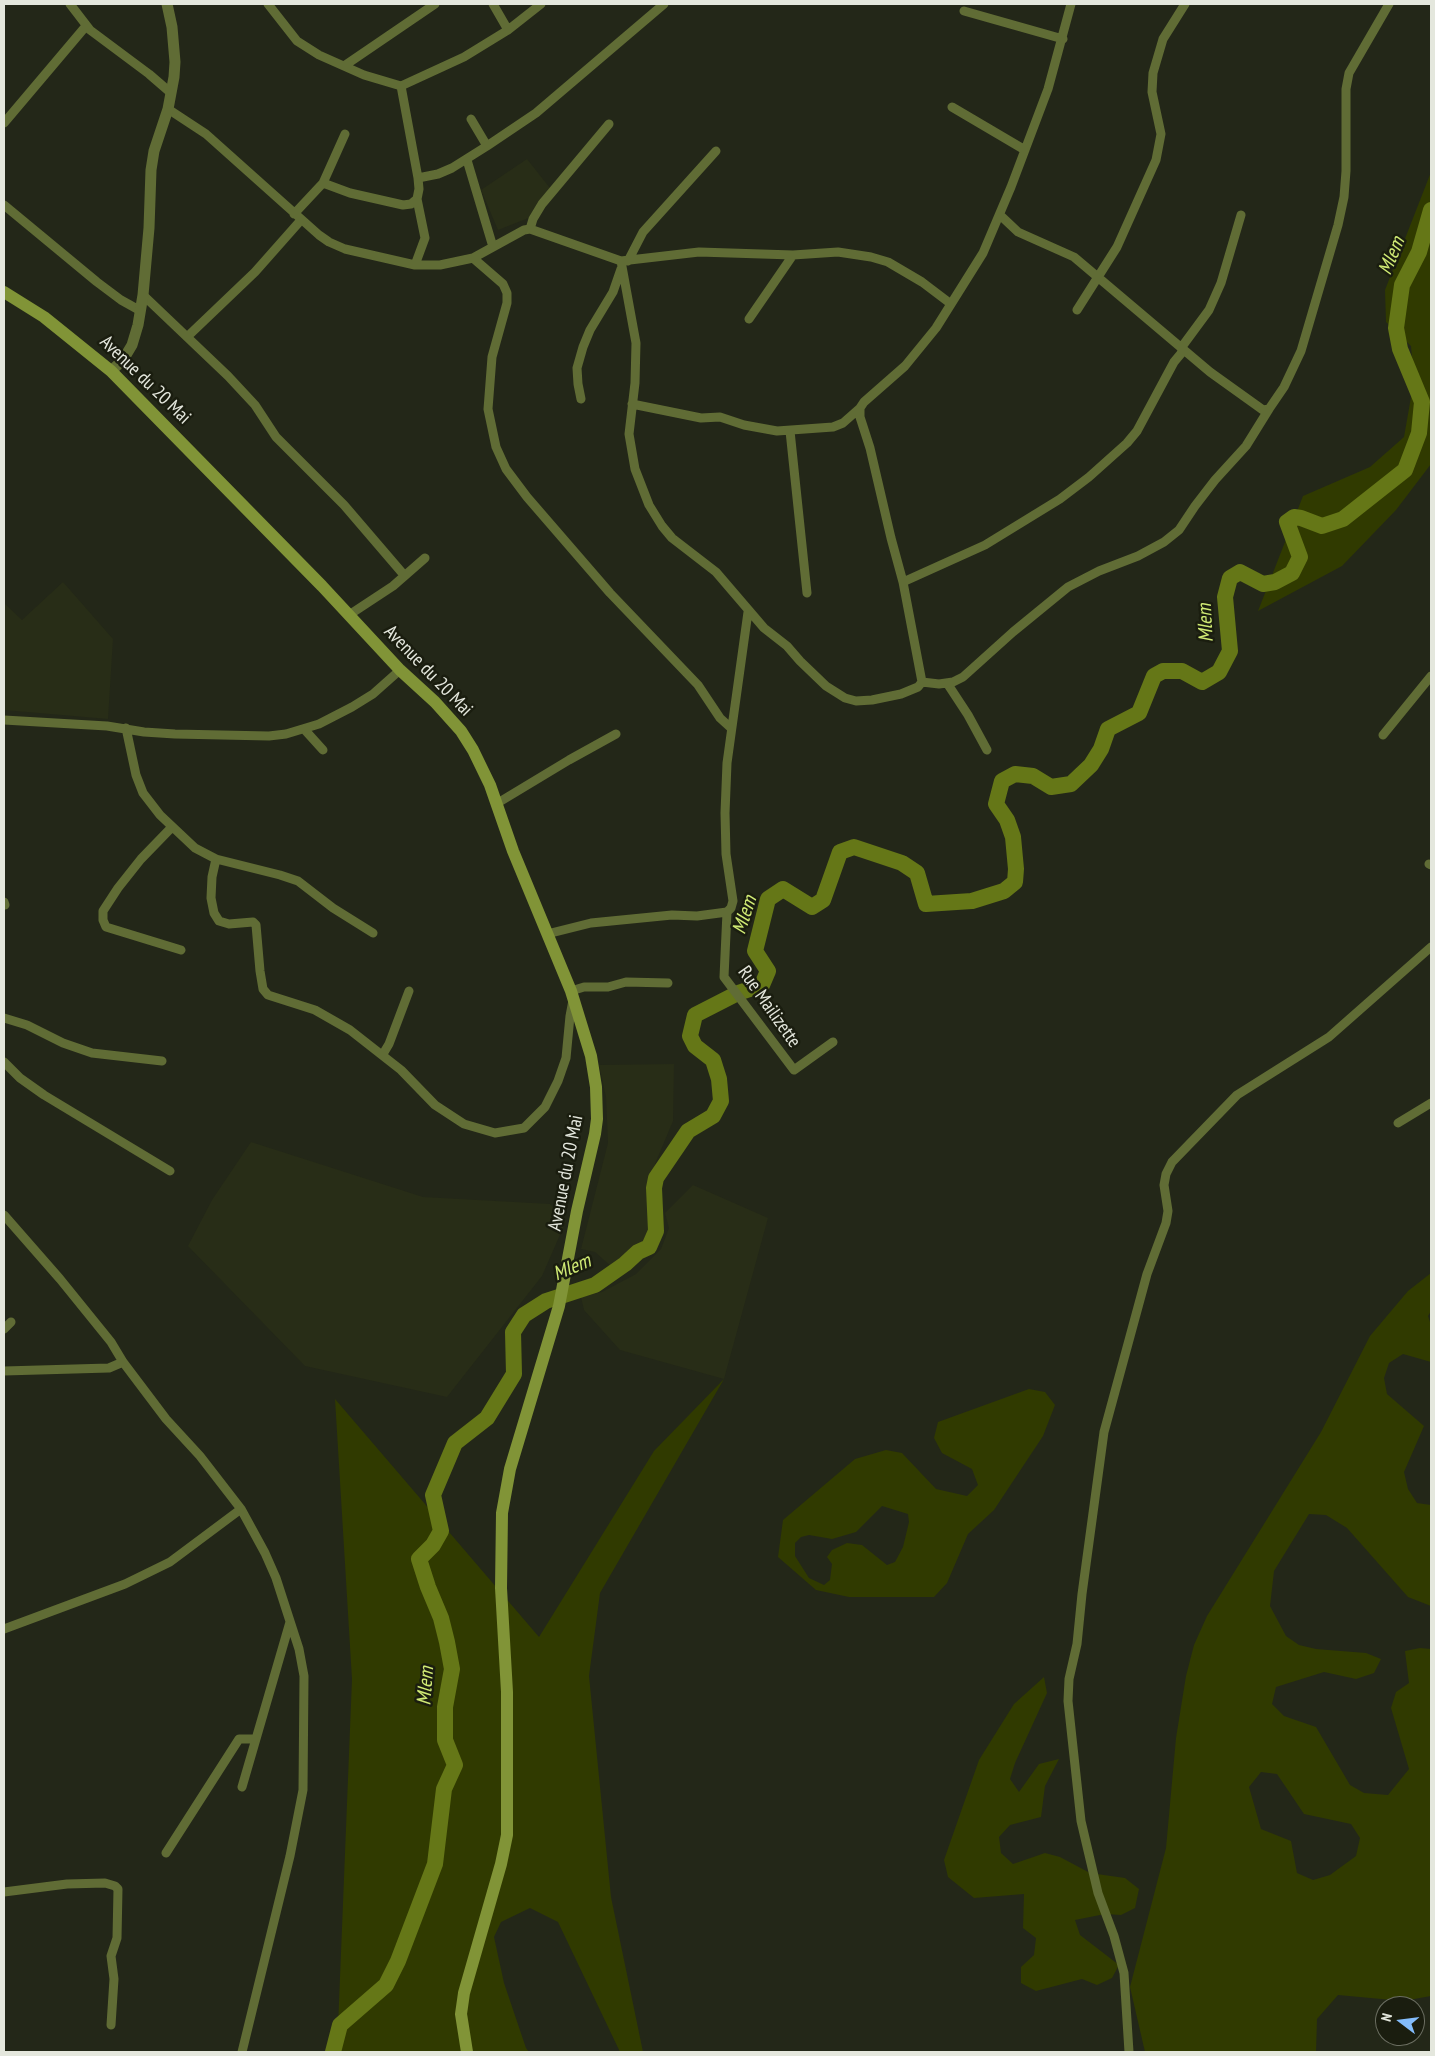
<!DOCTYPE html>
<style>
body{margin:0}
#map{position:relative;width:1435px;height:2056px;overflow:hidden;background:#232718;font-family:"PT Sans Narrow",sans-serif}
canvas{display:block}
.frame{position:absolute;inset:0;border:5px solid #e4e7dd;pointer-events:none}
.north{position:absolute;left:1375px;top:1996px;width:50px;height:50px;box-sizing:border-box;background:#1a1d0f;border:1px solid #6b6e61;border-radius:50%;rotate:285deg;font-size:14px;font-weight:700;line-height:20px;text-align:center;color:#e4e7dd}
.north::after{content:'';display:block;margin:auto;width:18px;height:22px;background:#83bcfb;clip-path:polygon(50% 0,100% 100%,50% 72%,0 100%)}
</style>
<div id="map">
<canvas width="1435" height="2056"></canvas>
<div class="frame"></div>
<div class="north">N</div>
</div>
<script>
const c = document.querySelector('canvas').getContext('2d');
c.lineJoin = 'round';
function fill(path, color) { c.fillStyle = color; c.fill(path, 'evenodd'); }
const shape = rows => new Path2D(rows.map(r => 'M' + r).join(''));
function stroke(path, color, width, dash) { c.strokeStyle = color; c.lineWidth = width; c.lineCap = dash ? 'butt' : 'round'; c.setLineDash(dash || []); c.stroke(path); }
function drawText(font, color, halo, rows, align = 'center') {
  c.font = font + ' "PT Sans Narrow",sans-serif'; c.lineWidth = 5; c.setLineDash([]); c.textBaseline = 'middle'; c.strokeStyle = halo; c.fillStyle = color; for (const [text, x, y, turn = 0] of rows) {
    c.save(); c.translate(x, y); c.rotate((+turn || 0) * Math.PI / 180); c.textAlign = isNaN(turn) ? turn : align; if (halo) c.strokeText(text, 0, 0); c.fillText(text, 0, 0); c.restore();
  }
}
fill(shape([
 [527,159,550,188,531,217,498,230,481,190],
 [63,582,113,639,108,719,4,710,4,603,22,620],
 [674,1064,673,1121,655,1164,650,1224,642,1244,613,1268,595,1252,581,1249,608,1143,606,1097,599,1065],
 [251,1142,423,1197,550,1204,566,1221,542,1276,447,1397,305,1366,188,1246,212,1200],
 [693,1185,768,1218,724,1379,620,1350,584,1310,581,1297,602,1292,636,1274,661,1249,669,1228,665,1213]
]), '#282d17');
fill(shape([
 [1431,172,1431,464,1396,510,1342,566,1258,611,1303,496,1370,467,1404,437,1414,380,1411,346,1386,322,1385,290],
 [1431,1273,1431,1311,1428,1316,1431,1325,1431,1362,1403,1354,1389,1363,1384,1378,1387,1394,1424,1426,1404,1472,1408,1489,1417,1503,1431,1505,1431,1606,1408,1597,1347,1528,1326,1515,1309,1514,1274,1571,1270,1606,1286,1636,1299,1645,1316,1649,1366,1653,1381,1659,1374,1673,1356,1679,1324,1672,1276,1687,1272,1704,1284,1716,1316,1727,1350,1785,1364,1793,1388,1795,1409,1769,1391,1708,1396,1692,1409,1683,1405,1651,1420,1648,1431,1649,1431,1996,1403,2001,1338,1995,1317,2019,1316,2052,1145,2052,1130,1987,1166,1848,1176,1738,1186,1676,1194,1645,1207,1616,1321,1432,1370,1336,1408,1291],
 [1261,1772,1277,1774,1304,1814,1351,1824,1360,1838,1356,1856,1330,1875,1313,1880,1297,1873,1291,1841,1261,1829,1249,1787],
 [724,1379,600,1593,589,1676,611,1897,643,2052,620,2052,558,1922,530,1908,501,1922,494,1937,504,1983,526,2048,529,2052,337,2052,352,1679,335,1399,539,1637,654,1451],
 [1029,1389,1045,1392,1055,1405,1043,1436,994,1510,968,1534,947,1583,934,1597,849,1597,816,1590,778,1557,783,1520,855,1459,886,1450,902,1453,936,1489,967,1496,978,1485,972,1469,942,1453,934,1438,938,1422],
 [882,1506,908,1514,909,1522,903,1547,895,1562,887,1565,862,1545,847,1543,832,1550,827,1557,832,1564,830,1580,824,1585,809,1578,795,1556,795,1543,801,1537,809,1535,832,1539,856,1532],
 [1044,1677,1047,1693,1015,1763,1010,1779,1019,1792,1039,1764,1059,1759,1045,1786,1041,1817,1010,1825,999,1837,1001,1853,1013,1864,1045,1853,1060,1857,1090,1873,1125,1878,1139,1889,1135,1908,1121,1915,1105,1914,1075,1920,1080,1935,1119,1965,1112,1978,1097,1985,1082,1979,1036,1991,1021,1983,1021,1967,1034,1955,1036,1938,1023,1928,1024,1894,974,1898,948,1877,944,1860,979,1760,1014,1704]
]), '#303a00');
stroke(shape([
 [333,2052,340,2025,386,1985,398,1961,435,1864,444,1789,455,1765,445,1740,445,1707,452,1669,447,1642,441,1618,428,1587,419,1559,433,1545,441,1531,433,1495,455,1443,487,1418,514,1374,513,1332,524,1315,546,1301,595,1285,625,1264,638,1252,649,1247,656,1231,654,1188,656,1178,688,1131,713,1116,721,1101,719,1079,713,1060,695,1046,690,1036,695,1015,738,993,762,985,768,971,755,951,768,899,783,889,812,907,823,900,840,852,854,847,902,863,917,873,926,904,972,901,1004,891,1015,882,1016,869,1013,837,1007,820,996,804,1002,781,1015,774,1033,776,1051,787,1071,784,1091,765,1101,749,1108,729,1139,713,1154,676,1163,671,1182,671,1202,682,1219,672,1230,651,1225,597,1230,578,1240,572,1263,584,1275,582,1292,573,1300,557,1287,522,1294,517,1301,518,1322,526,1343,519,1405,470,1419,433,1422,402,1400,349,1396,328,1402,285,1419,252,1431,210]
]), '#657717', 16);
stroke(shape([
 [70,4,90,30,149,74,171,93],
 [268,4,297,41,319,55,364,75,401,86,464,57,508,30,541,4],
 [493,4,508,30],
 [964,11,1063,39],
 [344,66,435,4],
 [401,86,418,178,419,189,417,199,425,238,415,265],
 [952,107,1025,150],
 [168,109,206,134,319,235,329,242,345,249,415,265,440,265,473,258,524,230,530,229,621,261,699,252,793,255,838,252,871,257,888,262,922,282,951,304],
 [4,123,86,26],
 [487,146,536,113,664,4],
 [467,160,493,247],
 [418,178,438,174,452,168,487,146,471,119],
 [323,183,350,193,403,205,411,204,417,199],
 [4,205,97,282,121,300,139,310],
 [294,214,323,183,345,134],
 [1000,215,1018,232,1074,257,1210,372,1263,410,1269,409,1284,387,1301,351,1338,225,1344,197,1346,171,1346,89,1349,73,1389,4],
 [530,229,533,219,542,204,609,124],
 [473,258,503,284,507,293,507,303,492,357,488,409,496,447,506,469,527,497,610,593,698,685,720,718,731,728],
 [621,261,636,343,635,383,629,434,635,469,649,505,662,526,672,538,716,572,764,628,787,646,800,661,826,686,845,698,856,701,872,700,901,694,918,687,922,682,903,582,891,538,870,448,860,417,860,408],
 [628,261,643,232,716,151],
 [143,295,228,376,255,405,276,437,344,505,404,575],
 [1077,310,1117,247,1156,160,1161,134,1152,92,1153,73,1163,39,1185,4],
 [749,319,793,255],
 [187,337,255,272,301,220],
 [1181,348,1209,310,1221,283,1241,215],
 [581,399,578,384,577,368,583,347,590,330,613,292,621,269],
 [632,404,701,418,720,417,744,425,777,431,833,427,843,423,860,408,864,402,905,366,936,328,983,253,1011,187,1048,89,1071,4],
 [790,431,807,593],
 [903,582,985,545,1060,499,1089,477,1127,443,1137,431,1174,362,1184,350],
 [349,615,393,586,425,558],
 [922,682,939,684,953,682,963,677,1013,632,1068,587,1099,571,1138,556,1164,542,1179,530,1195,506,1215,480,1246,446,1269,409],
 [947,683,968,715,987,750],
 [4,720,107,726,144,732,175,734,269,736,286,734,319,724,352,707,373,694,400,670],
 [126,728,136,775,143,793,160,815,195,848,216,859,280,875,298,881,333,908,373,933],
 [304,729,323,750],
 [1383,735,1431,676],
 [496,804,569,760,616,734],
 [172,827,141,859,118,888,103,911,103,920,106,927,181,950],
 [216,859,212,877,211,898,214,913,219,921,229,924,253,922,256,925,260,971,263,989,268,995,315,1010,350,1030,401,1070,435,1105,464,1124,495,1133,524,1128,545,1107,558,1081,566,1058,570,1016,573,1000],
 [1429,864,1431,865],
 [4,902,5,905],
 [727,912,724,977,794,1070,833,1042],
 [547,934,591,923,672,915,697,916,727,912,731,908,733,901,726,854,725,813,727,763,748,612],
 [571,991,584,987,608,987,626,982,668,983],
 [4,1018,27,1025,63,1043,92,1053,162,1061],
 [383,1054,389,1044,409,991],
 [4,1062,20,1078,44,1095,170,1171],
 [1398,1123,1431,1103],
 [4,1215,60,1279,111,1342,123,1362,166,1419,200,1456,241,1509,265,1553,276,1578,299,1649,304,1676,303,1790,290,1856,242,2052],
 [4,1329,11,1322],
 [4,1371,109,1368,123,1362],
 [4,1629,125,1584,170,1562,241,1509],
 [242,1787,290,1622],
 [166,1853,239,1739,256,1739],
 [4,1892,67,1884,105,1883,115,1886,118,1889,117,1938,111,1956,114,1979,111,2025],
 [1129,2052,1124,1973,1114,1936,1098,1893,1081,1821,1068,1701,1069,1679,1077,1644,1082,1594,1104,1432,1147,1274,1166,1223,1168,1211,1164,1185,1166,1174,1172,1162,1237,1095,1329,1037,1431,947]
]), '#606c35', 9);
stroke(shape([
 [111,371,123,360,132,345,138,325,143,295,149,228,151,170,154,151,168,109,174,77,175,62,172,27,167,4]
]), '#606c35', 11);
stroke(shape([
 [4,292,44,317,111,371,322,586,400,670,435,702,461,731,473,750,490,785,513,851,571,991,591,1056,596,1087,597,1119,595,1134,577,1211,559,1306,510,1469,502,1513,501,1588,507,1692,507,1835,501,1864,464,1993,461,2014,467,2052]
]), '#819437', 12);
drawText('19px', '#e4e7dd', '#1a1d0f', [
 ["Avenue du 20 Mai",145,380,44],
 ["Avenue du 20 Mai",428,671,46],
 ["Rue Mailizette",769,1007,55],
 ["Avenue du 20 Mai",566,1173,-79]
]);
drawText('italic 20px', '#d1eb75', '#1a1d0f', [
 ["Mlem",1392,256,-68],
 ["Mlem",1206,623,-93],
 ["Mlem",745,915,-72],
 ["Mlem",572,1268,-23],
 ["Mlem",426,1686,-86]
]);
</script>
